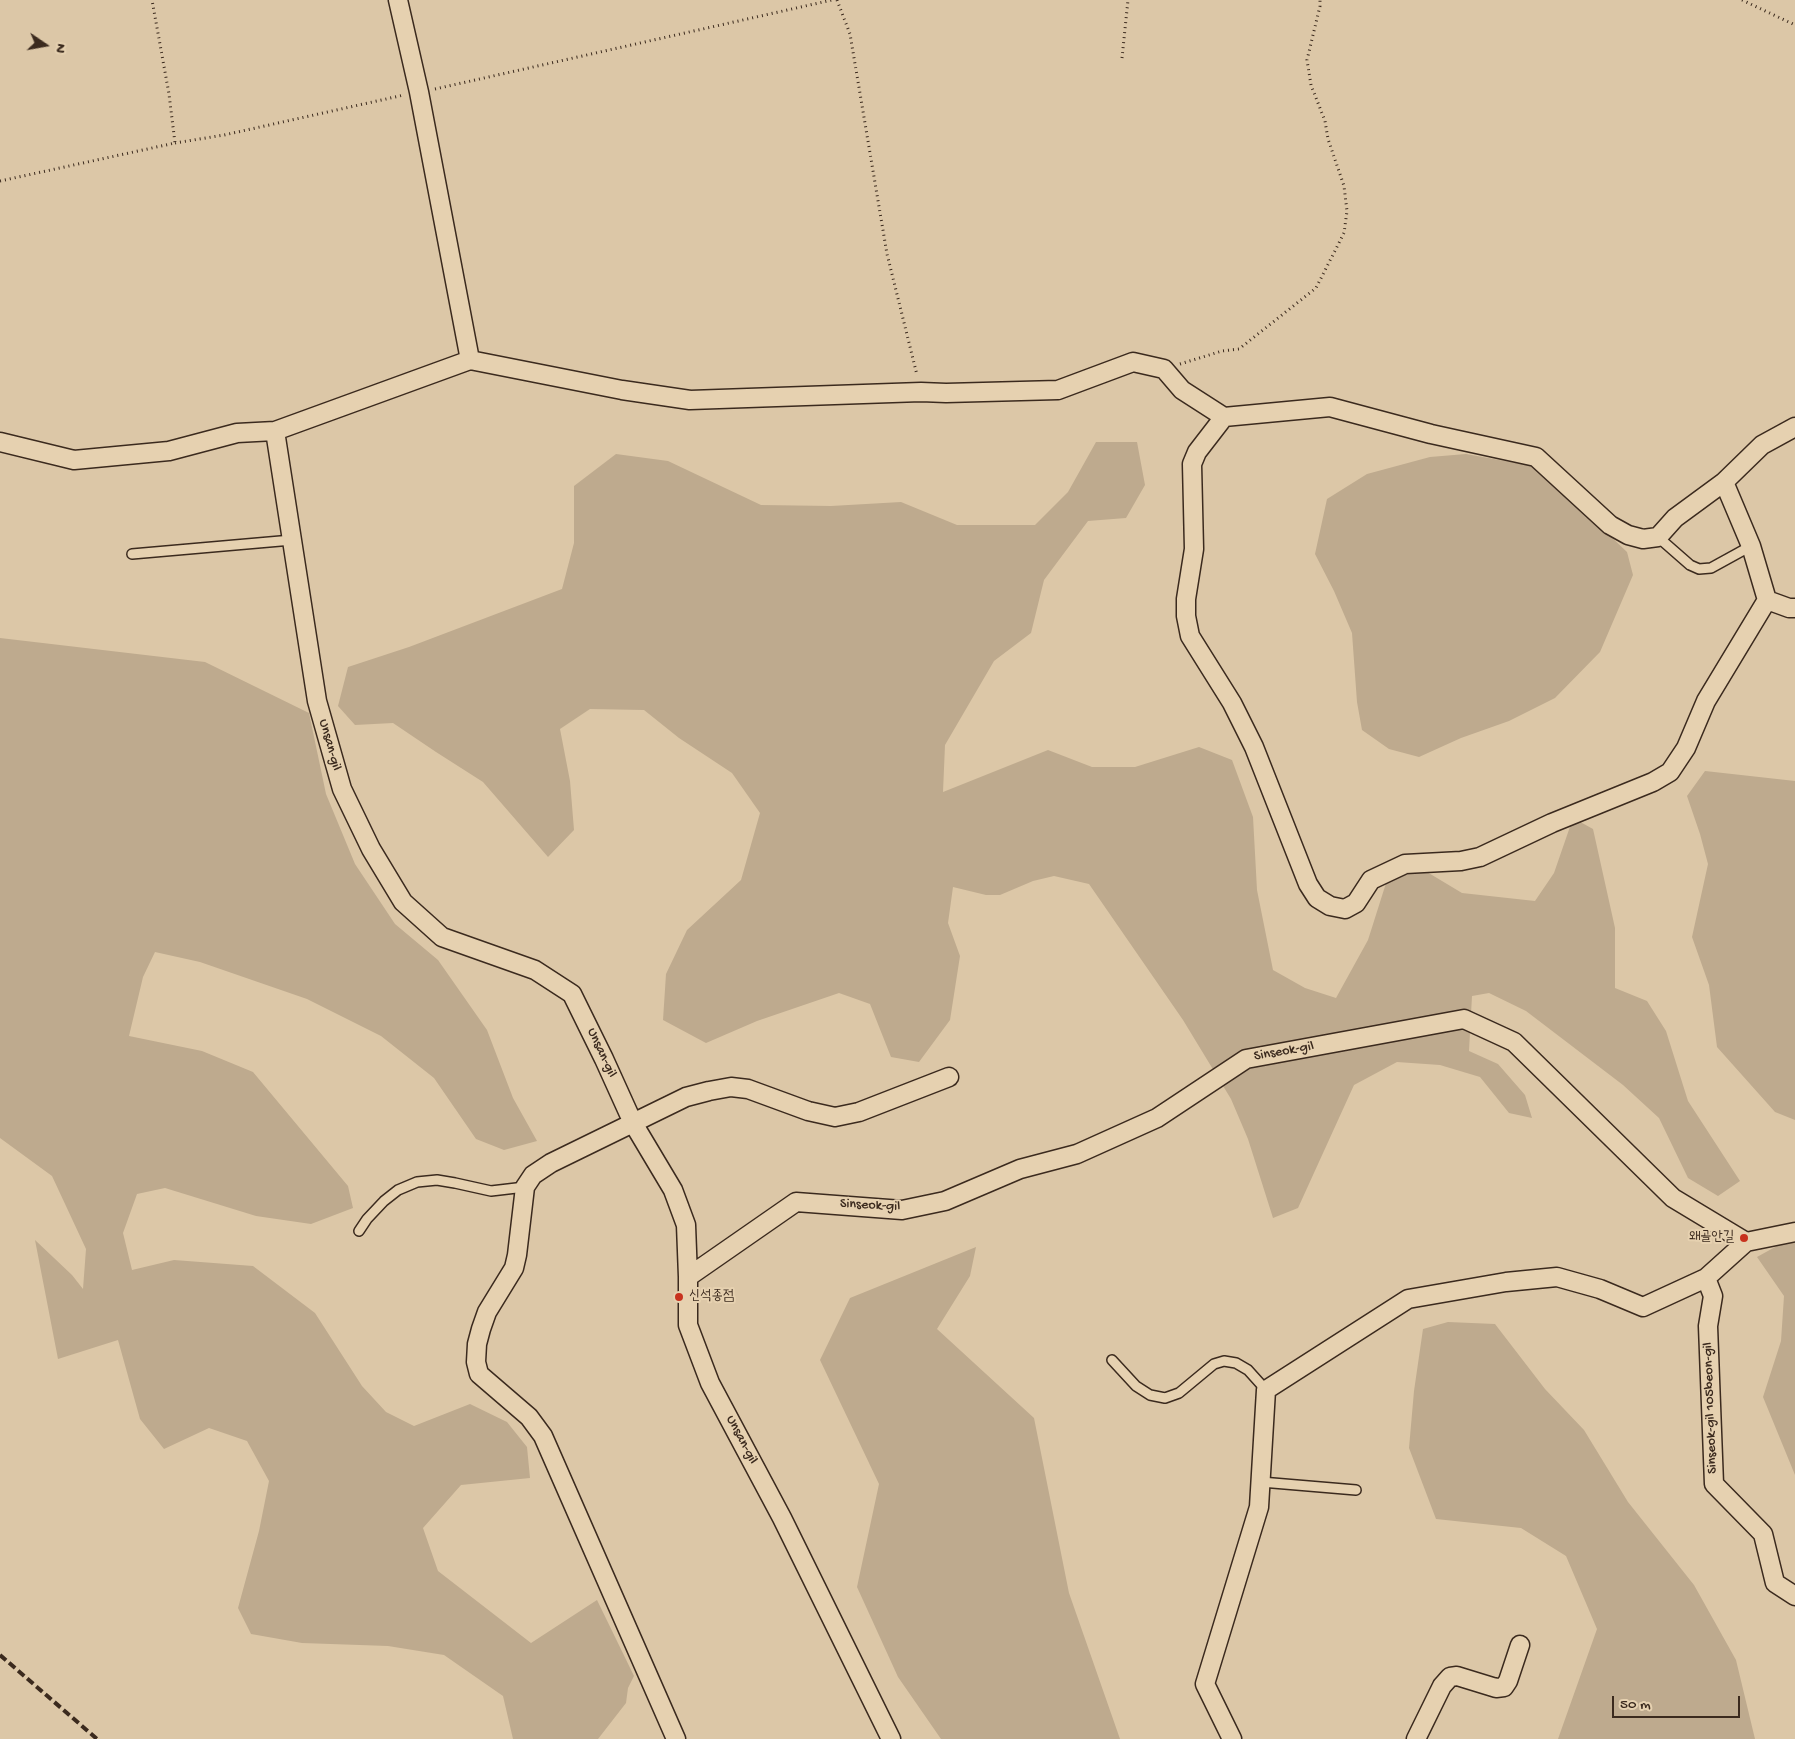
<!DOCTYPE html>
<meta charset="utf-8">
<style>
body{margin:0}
#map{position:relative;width:1795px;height:1739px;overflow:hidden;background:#dcc7a7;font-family:"Gochi Hand",sans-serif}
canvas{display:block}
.north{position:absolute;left:20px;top:20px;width:50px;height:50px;-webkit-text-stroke:4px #e6d1b0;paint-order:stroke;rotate:102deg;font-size:14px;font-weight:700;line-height:20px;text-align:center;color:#3b2a1e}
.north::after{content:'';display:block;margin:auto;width:18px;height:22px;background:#3b2a1e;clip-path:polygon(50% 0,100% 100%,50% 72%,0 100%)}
.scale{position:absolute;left:1612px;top:1696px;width:128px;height:22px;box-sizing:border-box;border:2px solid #3b2a1e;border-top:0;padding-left:6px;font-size:15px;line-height:18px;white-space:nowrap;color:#3b2a1e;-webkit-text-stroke:4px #e6d1b0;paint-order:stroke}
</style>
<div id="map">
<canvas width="1795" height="1739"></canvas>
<div class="north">N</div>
<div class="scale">50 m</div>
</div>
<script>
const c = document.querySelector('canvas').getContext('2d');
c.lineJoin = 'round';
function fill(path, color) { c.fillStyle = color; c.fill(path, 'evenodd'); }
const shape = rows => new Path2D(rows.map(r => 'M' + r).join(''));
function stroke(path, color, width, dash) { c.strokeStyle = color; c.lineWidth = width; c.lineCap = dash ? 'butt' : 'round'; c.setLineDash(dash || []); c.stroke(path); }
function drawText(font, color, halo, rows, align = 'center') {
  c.font = font + ' "Gochi Hand","Poor Story",sans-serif'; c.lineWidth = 4; c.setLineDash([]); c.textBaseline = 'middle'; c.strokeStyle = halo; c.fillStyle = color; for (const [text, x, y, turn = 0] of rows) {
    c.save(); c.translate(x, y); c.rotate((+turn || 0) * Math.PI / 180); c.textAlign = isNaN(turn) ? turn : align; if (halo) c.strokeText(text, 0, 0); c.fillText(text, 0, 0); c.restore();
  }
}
fill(shape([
 [1096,442,1137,442,1145,485,1126,518,1088,521,1044,580,1031,633,994,661,945,745,943,792,1048,750,1092,767,1135,767,1199,747,1232,760,1253,817,1257,890,1273,970,1305,988,1336,998,1368,940,1387,880,1422,869,1462,893,1535,901,1554,873,1573,818,1593,829,1615,928,1615,988,1647,1001,1666,1031,1688,1101,1740,1181,1718,1196,1688,1178,1659,1118,1623,1085,1526,1011,1489,993,1472,996,1469,1051,1498,1064,1525,1095,1532,1118,1509,1113,1480,1077,1440,1065,1397,1062,1354,1085,1298,1208,1273,1218,1248,1139,1231,1099,1183,1020,1089,884,1054,876,1033,881,1000,895,986,895,953,887,948,923,960,956,950,1020,919,1062,891,1057,870,1004,839,993,757,1021,706,1043,663,1020,666,974,687,930,741,880,760,813,732,773,679,738,644,710,590,709,560,729,570,781,574,830,548,857,483,782,436,752,393,723,355,725,338,706,348,667,409,647,562,589,574,543,574,486,616,454,668,461,761,505,831,506,901,502,957,525,1035,525,1068,492],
 [1466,454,1538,467,1627,552,1633,575,1600,652,1555,698,1509,721,1461,738,1419,757,1389,749,1362,730,1357,702,1352,633,1334,591,1315,554,1327,499,1367,474,1430,457],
 [0,638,205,662,309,713,326,794,355,864,395,924,438,960,487,1030,513,1098,537,1141,504,1150,476,1139,434,1078,381,1036,307,999,200,962,155,952,143,977,129,1036,202,1051,253,1072,348,1186,353,1208,311,1224,256,1216,165,1188,137,1194,123,1233,132,1270,174,1260,253,1266,315,1313,362,1386,386,1412,414,1426,470,1404,507,1422,527,1447,530,1478,461,1485,423,1528,438,1571,531,1643,597,1600,634,1676,628,1688,626,1703,598,1739,513,1739,503,1696,444,1655,388,1646,302,1643,251,1634,238,1608,259,1531,269,1481,247,1441,209,1428,164,1449,140,1419,118,1340,58,1359,35,1240,72,1275,83,1289,86,1249,52,1176,0,1138],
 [1705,771,1795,781,1795,1120,1775,1112,1717,1047,1709,985,1692,937,1708,864,1700,834,1687,796],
 [1795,1236,1795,1475,1763,1397,1781,1341,1784,1296,1757,1257],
 [976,1247,970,1276,937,1329,1034,1418,1069,1593,1120,1739,941,1739,898,1677,857,1587,879,1484,820,1360,850,1298],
 [1448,1322,1495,1324,1545,1389,1584,1430,1628,1502,1694,1585,1736,1660,1755,1739,1558,1739,1597,1629,1566,1556,1521,1528,1436,1519,1409,1448,1414,1391,1423,1329]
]), '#beaa8e');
const lane = shape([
 [1658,537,1690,565,1699,569,1711,568,1751,546],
 [132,554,292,540],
 [359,1231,367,1219,384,1201,398,1190,417,1182,437,1180,455,1183,491,1191,525,1187],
 [1112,1360,1136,1386,1150,1395,1165,1398,1179,1393,1214,1364,1224,1361,1236,1363,1248,1370,1266,1390],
 [1261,1482,1356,1490]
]);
const street = shape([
 [470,360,622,390,690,400,921,392,946,393,1058,390,1133,362,1164,369,1182,390,1224,417,1330,407,1431,434,1536,457,1610,525,1628,535,1643,539,1658,537,1675,518,1724,482,1762,445,1795,427],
 [1224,417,1197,452,1192,464,1194,549,1186,599,1186,616,1190,636,1232,703,1254,747,1308,884,1317,898,1330,906,1345,909,1356,903,1371,880,1405,864,1461,861,1480,857,1552,823,1653,782,1670,772,1686,748,1706,701,1767,600],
 [275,431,317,701,342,789,371,849,403,902,442,937,535,970,572,994,604,1059,633,1123,673,1190,686,1225,688,1277,688,1325,710,1383,782,1518,891,1739],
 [0,442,74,460,169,451,237,433,275,431,470,360,419,92,398,0],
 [1724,482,1751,546,1767,600,1789,608,1795,608],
 [688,1277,796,1202,902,1210,945,1201,1020,1169,1077,1154,1157,1118,1246,1059,1464,1019,1514,1042,1673,1198,1746,1242,1795,1232],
 [1706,1278,1713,1296,1708,1326,1714,1484,1763,1534,1775,1583,1795,1596],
 [676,1739,543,1436,529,1417,479,1374,476,1362,477,1344,481,1329,487,1312,514,1268,517,1255,525,1187,533,1175,551,1163,686,1097,709,1091,731,1087,748,1089,808,1111,835,1117,859,1112,949,1077],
 [1232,1739,1205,1684,1259,1507,1266,1390,1408,1299,1506,1282,1557,1277,1600,1289,1643,1307,1706,1278,1746,1242],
 [1416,1739,1442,1686,1450,1677,1457,1676,1496,1688,1504,1687,1508,1681,1520,1645]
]);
stroke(lane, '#3b2a1e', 12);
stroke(street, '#3b2a1e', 21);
stroke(shape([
 [837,0,850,34,887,254,917,375],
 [1742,0,1795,25],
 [1122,58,1128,0],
 [435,89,832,0],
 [175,143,224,135,404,95],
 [0,181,175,143,169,94,152,0],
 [1180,364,1222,351,1239,349,1316,288,1344,233,1347,211,1344,186,1328,139,1325,121,1311,85,1307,60,1320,6,1320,0]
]), '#3b2a1e', 3, [1, 4]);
stroke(lane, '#e6d1b0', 9);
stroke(street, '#e6d1b0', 18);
stroke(shape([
 [0,1655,97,1739]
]), '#3b2a1e', 4, [8, 4]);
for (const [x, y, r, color] of [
 [1744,1238,5,"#c8321e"],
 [679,1297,5,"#c8321e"]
]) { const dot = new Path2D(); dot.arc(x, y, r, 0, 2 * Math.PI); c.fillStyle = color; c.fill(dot); stroke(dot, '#e6d1b0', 2); }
drawText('14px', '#3b2a1e', '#e6d1b0', [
 ["Unsan-gil",329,745,74],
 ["Sinseok-gil",1284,1052,-10],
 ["Unsan-gil",601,1053,65],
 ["Sinseok-gil",870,1206,3],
 ["Sinseok-gil 105beon-gil",1711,1408,-92],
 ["Unsan-gil",741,1440,62]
]);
drawText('14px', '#3b2a1e', '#e6d1b0', [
 ["왜골안길",1734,1238],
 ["신석종점",689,1297,"left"]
], 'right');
</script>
